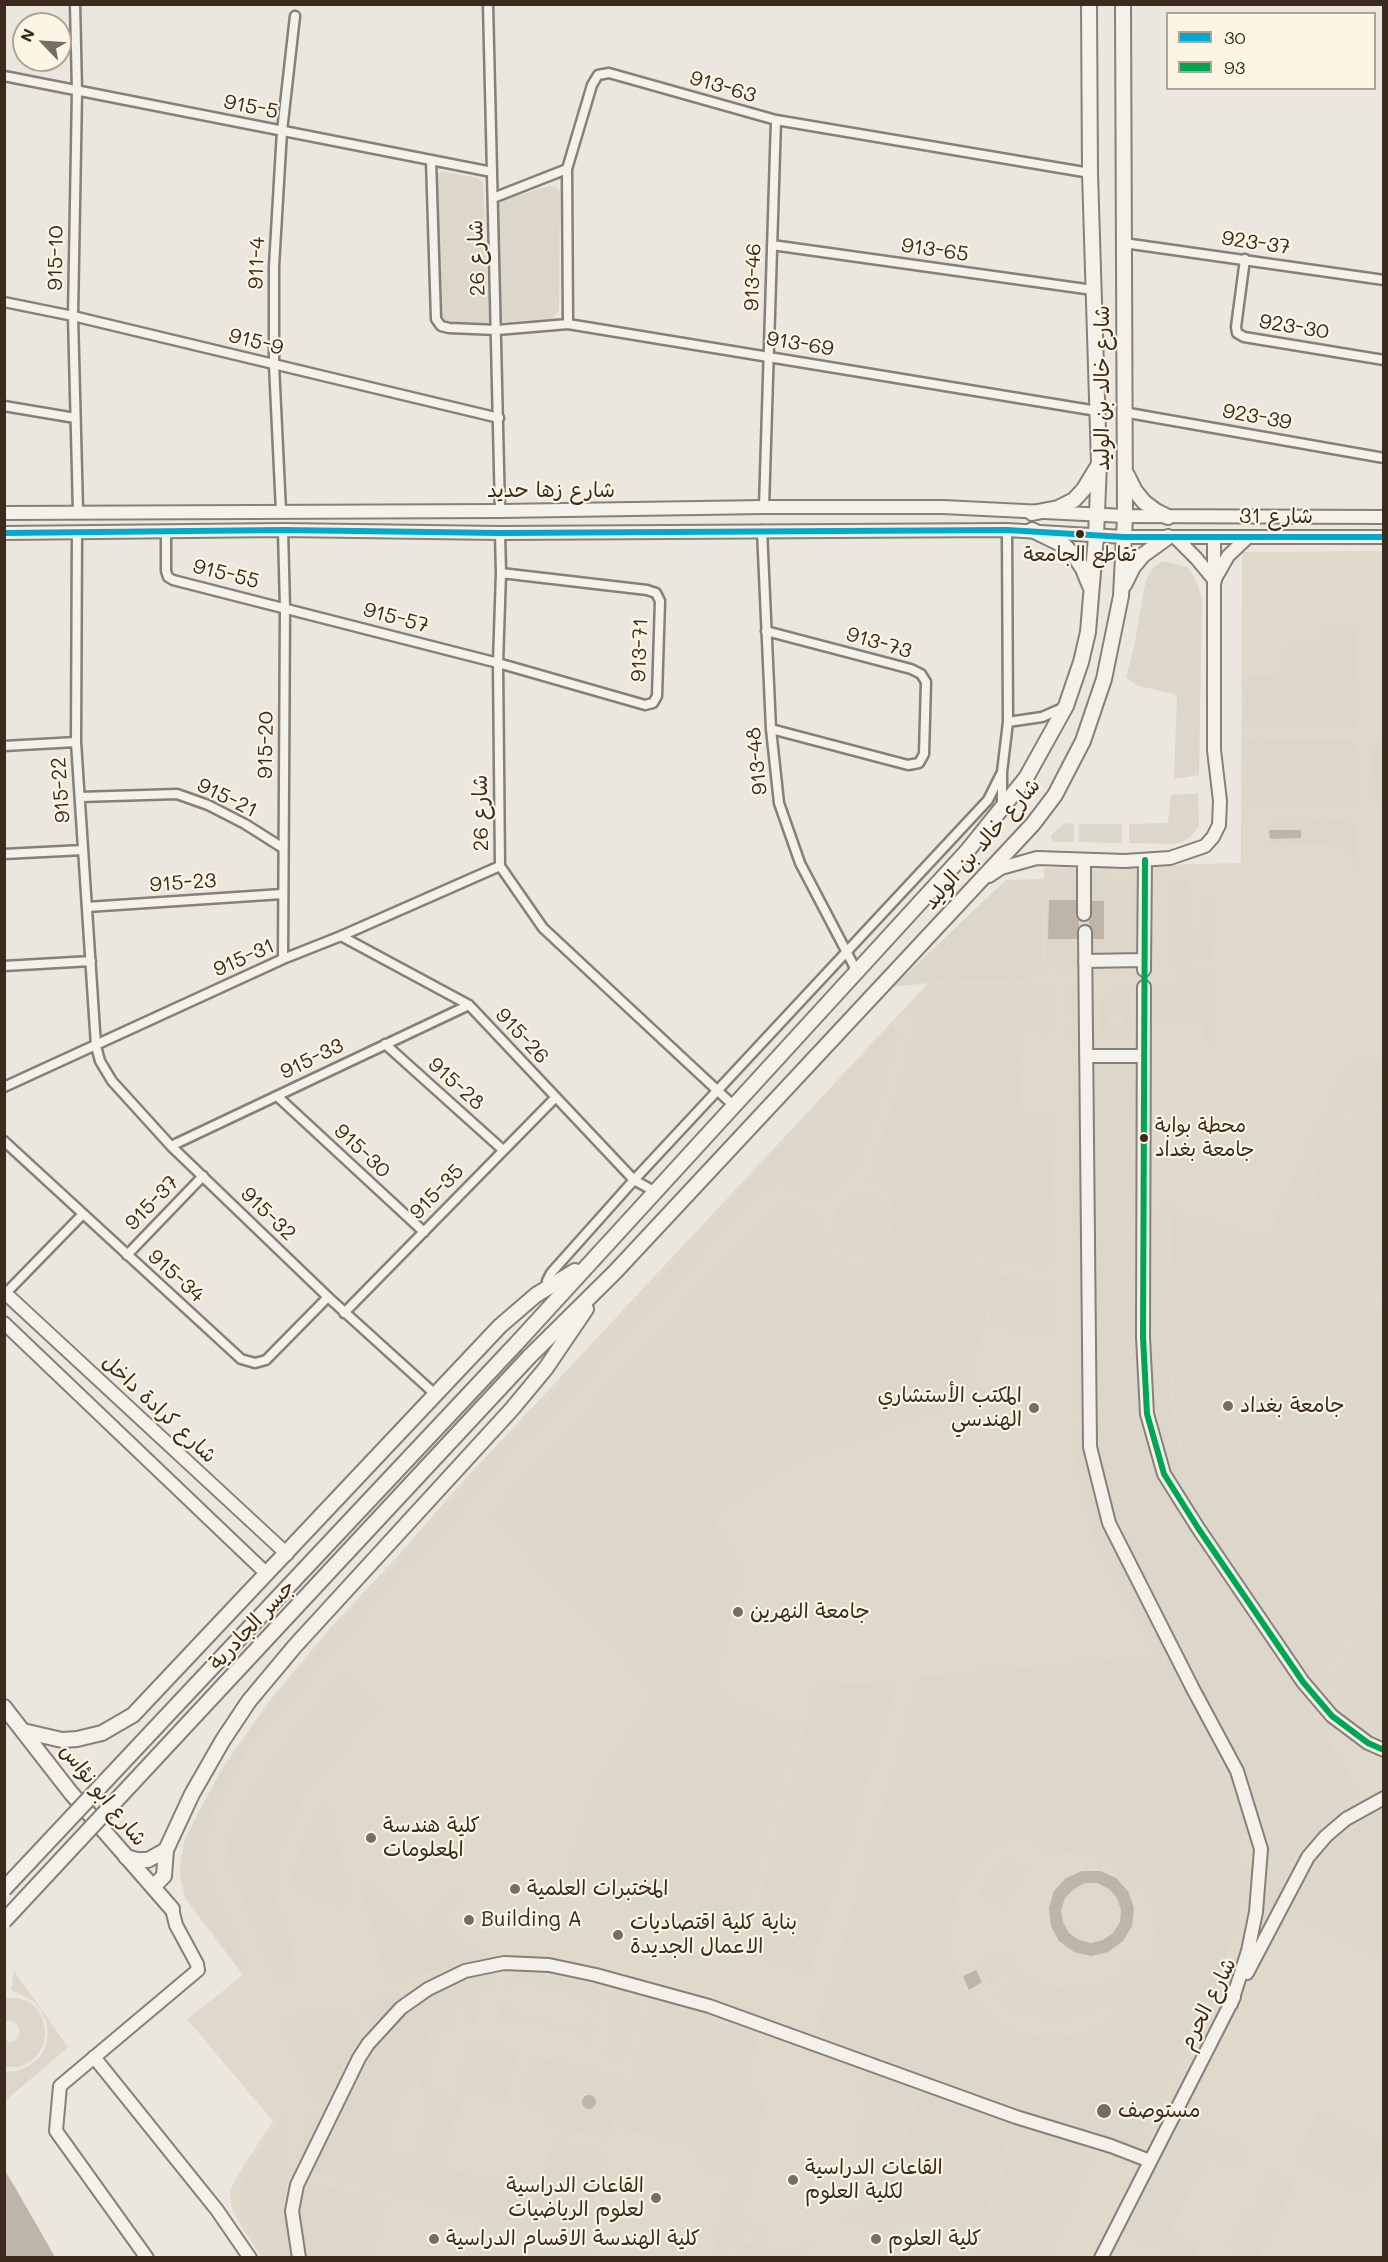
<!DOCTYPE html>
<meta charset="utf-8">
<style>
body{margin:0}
#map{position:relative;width:1388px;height:2262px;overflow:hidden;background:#ebe7de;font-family:Mali,sans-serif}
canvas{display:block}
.frame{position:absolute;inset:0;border:6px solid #3b2a1e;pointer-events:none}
.legend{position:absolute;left:1166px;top:12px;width:210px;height:78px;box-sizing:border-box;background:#fcf5e5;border:2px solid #afa495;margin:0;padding:8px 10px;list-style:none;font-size:18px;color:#3b2a1e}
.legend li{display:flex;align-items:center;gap:12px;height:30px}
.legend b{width:30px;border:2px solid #afa495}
.north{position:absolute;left:12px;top:12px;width:60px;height:60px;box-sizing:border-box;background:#fcf5e5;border:2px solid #afa495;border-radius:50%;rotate:295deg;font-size:16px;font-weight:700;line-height:24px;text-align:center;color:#3b2a1e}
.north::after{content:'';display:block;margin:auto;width:21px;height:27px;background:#796c61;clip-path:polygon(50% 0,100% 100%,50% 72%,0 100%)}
</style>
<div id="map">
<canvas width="1388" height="2262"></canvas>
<div class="frame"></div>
<ul class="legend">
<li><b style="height:8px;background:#00a9ce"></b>30</li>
<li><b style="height:8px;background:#00a651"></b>93</li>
</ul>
<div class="north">N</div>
</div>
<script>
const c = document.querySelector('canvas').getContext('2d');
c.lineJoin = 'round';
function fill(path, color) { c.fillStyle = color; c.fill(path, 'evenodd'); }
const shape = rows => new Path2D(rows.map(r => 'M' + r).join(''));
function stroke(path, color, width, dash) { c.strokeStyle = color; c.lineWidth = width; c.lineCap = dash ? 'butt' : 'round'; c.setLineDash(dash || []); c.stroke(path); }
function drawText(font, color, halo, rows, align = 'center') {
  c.font = font + ' Mali,"Playpen Sans Arabic",sans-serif'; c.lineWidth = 4.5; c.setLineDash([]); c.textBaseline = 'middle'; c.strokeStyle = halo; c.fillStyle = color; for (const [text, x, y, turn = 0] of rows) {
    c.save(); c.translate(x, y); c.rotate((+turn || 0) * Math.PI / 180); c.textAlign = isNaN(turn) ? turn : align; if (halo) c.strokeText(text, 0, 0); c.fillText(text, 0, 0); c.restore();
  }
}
fill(shape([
 [1383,551,1383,2257,262,2257,242,2228,232,2208,230,2190,239,2173,273,2121,187,2019,243,1975,190,1905,185,1897,180,1877,180,1863,185,1838,222,1768,270,1700,333,1625,396,1558,457,1488,928,983,1043,978,1044,868,1241,863,1242,552]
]), '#dfd8cb');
fill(shape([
 [442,171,477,178,483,182,489,321,487,325,449,325,443,321,440,315,437,181,438,174],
 [549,186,556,187,560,191,559,310,552,319,502,322,498,202],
 [1162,561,1187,567,1195,578,1202,599,1199,775,1174,779,1177,695,1136,685,1126,677,1134,647,1146,580,1153,568],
 [1356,629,1357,719,1353,728,1245,726,1247,676,1285,677,1286,647,1320,646,1322,635,1325,630],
 [1350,740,1358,749,1358,802,1354,806,1349,808,1248,807,1246,741],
 [1383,740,1384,807,1381,807,1374,802,1372,750,1376,744],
 [1198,793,1199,825,1192,835,1183,842,1174,844,1129,843,1129,824,1168,823,1171,795],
 [1346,820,1353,824,1356,829,1357,872,1351,872,1351,855,1343,855,1343,843,1268,845,1267,823],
 [1066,823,1074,824,1074,842,1053,842,1051,836,1056,830],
 [1079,824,1122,824,1122,843,1079,842],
 [1089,870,1106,871,1107,876,1117,888,1125,892,1125,955,1090,954,1089,939,1104,901,1089,901],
 [1067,872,1072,875,1076,883,1079,900,1049,939,1079,939,1079,972,1060,970,1047,958,1047,873],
 [1134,876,1141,876,1139,954,1132,954,1132,889,1127,886,1126,880],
 [1044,879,1043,978,928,983,893,987,1006,880],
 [1170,880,1190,880,1189,931,1200,931,1200,897,1214,897,1212,961,1192,961,1192,973,1215,974,1213,1042,1204,1042,1204,1024,1150,1023,1151,990,1176,990,1177,968,1168,968],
 [1076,983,1076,1045,1072,1045,1070,984],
 [1056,984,1056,1033,1021,1032,1019,1114,1054,1114,1049,1266,1002,1262,891,1234,894,1215,891,1200,884,1189,873,1182,864,1182,873,1172,914,1033,912,1018,907,1009,929,986],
 [1116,990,1131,990,1130,1038,1119,1039,1119,1027,1124,1027,1123,1010,1108,1010,1108,1026,1113,1027,1113,1038,1101,1038,1100,1001],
 [892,1025,895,1026,897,1036,860,1165,824,1199,816,1199,782,1184,771,1185,761,1191,620,1342,612,1344,598,1358,597,1367,528,1438,520,1439,501,1464,500,1469,416,1560,406,1563,401,1567,390,1587,246,1750,211,1815,204,1852,208,1871,246,1964,240,1968,186,1894,182,1878,182,1862,186,1838,224,1769,272,1701],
 [1363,1058,1383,1063,1383,1103,1345,1111,1327,1106,1341,1071,1350,1062],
 [1073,1060,1079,1060,1081,1410,1072,1410],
 [1094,1060,1139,1062,1138,1403,1148,1447,1163,1487,1293,1680,1352,1781,1356,1798,1302,1843,1263,1927,1258,1925,1264,1895,1264,1843,1243,1777,1115,1520,1096,1446],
 [1380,1108,1384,1108,1383,1261,1326,1234,1330,1226,1317,1206,1314,1180,1322,1149,1335,1129,1357,1114],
 [1324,1110,1342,1119,1332,1126,1320,1143,1314,1156,1310,1170,1310,1192,1313,1209,1324,1222,1320,1234,1384,1265,1383,1276,1369,1302,1279,1261,1383,1315,1383,1584,1329,1663,1223,1515,1184,1451,1179,1429,1172,1369,1171,1311,1172,1214,1177,1212,1267,1239],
 [867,1192,878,1197,884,1206,886,1217,885,1229,880,1240,872,1248,863,1254,852,1255,842,1250,835,1241,833,1230,835,1218,839,1207,847,1199,856,1193],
 [781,1202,786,1202,814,1216,825,1217,823,1223,826,1247,838,1260,850,1266,857,1266,870,1260,887,1245,890,1239,999,1270,963,1402,789,1464,747,1492,713,1518,742,1569,714,1678,725,1698,797,1727,737,1941,566,1885,598,1779,655,1693,515,1542,489,1517,772,1208],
 [1166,1203,1180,1207,1167,1216,1166,1240,1170,1399,1176,1440,1187,1471,1329,1670,1324,1683,1317,1688,1254,1598,1170,1470,1153,1403,1150,1230,1154,1214],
 [1000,1276,1050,1284,1049,1337,987,1325],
 [1073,1427,1079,1428,1089,1487,1097,1515,1225,1773,1240,1812,1246,1834,1238,1835,1243,1890,1237,1921,1219,1979,1135,2150,816,2034,921,1677,1154,1656,1094,1539,1076,1463],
 [1028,1833,1047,1857,1067,1852,1088,1854,1107,1862,1123,1877,1129,1888,1142,1880,1154,1909,1157,1942,1151,1966,1131,1959,1120,1973,1108,1982,1093,1988,1078,1991,1048,1987,1034,1981,1021,1970,997,1995,1008,2008,1021,2014,1053,2019,1082,2015,1109,2002,1118,2015,1098,2028,1073,2036,1043,2038,1028,2035,1000,2024,976,2004,966,1991,957,1973,951,1954,950,1928,954,1906,964,1882,975,1867,997,1847],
 [1380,1602,1384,1602,1383,1734,1368,1726,1341,1700,1334,1678],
 [342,1673,380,1707,303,1795,275,1860,272,1887,291,1945,294,1979,279,1986,235,1880,230,1865,227,1848,231,1829,258,1780],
 [897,1681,809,1973,746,1953,816,1687],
 [325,1803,328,1807,352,1899,341,1907,300,1894,293,1883,292,1876,292,1869,319,1806],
 [1383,1809,1383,1958,1289,1914,1316,1863,1334,1841,1371,1815],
 [1011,1857,1027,1870,1013,1888,1005,1909,979,1896,991,1873],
 [362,1882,367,1883,402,1917,375,1935,360,1885],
 [456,1888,462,1895,438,1921,469,1951,476,1944,485,1953,482,1960,463,1965,424,1922],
 [409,1920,458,1965,388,1981,376,1940],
 [1009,1951,1017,1965,990,1984,978,1963],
 [14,1971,68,2047,5,2101,5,2072,17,2071,29,2066,39,2058,46,2046,48,2033,46,2021,40,2009,32,2000,11,1990],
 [526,1973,565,1979,602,1990,597,2013,590,2011,593,1999,514,1980,511,1990,504,1988,507,1974],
 [492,1976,495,1986,482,1984,475,2025,464,2022,473,1979],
 [461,1983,462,1988,458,2006,434,2019,417,2005,436,1994],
 [613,1992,640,1999,625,2060,606,2056,616,2018,607,2015],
 [395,1994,401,1994,403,1998,374,2023,360,2002],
 [5,1998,18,1998,29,2002,38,2010,43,2020,45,2031,44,2043,39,2053,31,2061,20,2067,5,2067,5,2040,10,2042,16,2040,20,2032,16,2023,10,2021,5,2022],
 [502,2001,510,2003,508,2012,584,2031,587,2022,594,2024,589,2044,582,2042,583,2034,508,2015,505,2023,498,2022],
 [656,2002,758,2035,743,2088,768,2097,756,2133,762,2135,740,2219,756,2224,754,2232,745,2230,737,2245,721,2255,711,2256,715,2246,727,2200,722,2198,723,2195,731,2197,736,2178,697,2168,700,2148,618,2127,652,2004],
 [332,2007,348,2015,354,2021,360,2036,326,2098,321,2102,310,2098,309,2081,281,2031,282,2024,288,2017],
 [412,2007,431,2021,412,2089,407,2088,405,2096,398,2095,385,2149,417,2157,430,2104,426,2103,429,2091,454,2097,456,2094,465,2096,458,2115,454,2115,442,2168,533,2189,520,2209,506,2224,313,2171,362,2065,389,2028],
 [447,2017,454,2021,451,2029,441,2028,425,2089,419,2088,435,2023],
 [471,2038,518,2052,506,2100,458,2090],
 [532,2056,623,2076,608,2139,549,2126,552,2111,521,2104],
 [869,2072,911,2088,913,2097,886,2176,864,2199,855,2203,852,2197,861,2157,855,2154,870,2100,860,2095],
 [923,2092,1010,2122,1012,2125,977,2235,898,2215,893,2233,844,2220,862,2208,887,2184],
 [1319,2112,1383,2143,1383,2156,1367,2188,1359,2191,1296,2159],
 [285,2114,285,2203,291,2257,271,2257,244,2216,241,2203,244,2176],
 [308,2115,319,2120,306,2149,303,2148],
 [1180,2116,1248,2149,1247,2155,1243,2164,1234,2167,1209,2156,1171,2230,1196,2244,1195,2257,1173,2257,1122,2232],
 [1018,2125,1095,2153,1051,2257,977,2257],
 [554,2140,604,2153,589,2212,594,2214,583,2257,501,2257,508,2228,538,2189],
 [1270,2168,1296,2182,1280,2214,1253,2201],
 [305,2182,386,2201,370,2257,308,2257,302,2232,301,2204],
 [1250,2207,1277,2220,1258,2257,1249,2257,1229,2247],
 [486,2225,502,2230,494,2257,477,2257],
 [661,2227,674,2229,671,2244,658,2242],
 [764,2227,768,2228,763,2245,802,2255,807,2238,811,2239,806,2257,776,2257,771,2255,762,2246,758,2235,762,2236],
 [750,2243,758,2247,761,2257,739,2257,737,2256,739,2247,745,2243]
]), '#ddd6ca');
fill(shape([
 [1269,830,1301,830,1301,838,1270,839],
 [1049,900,1079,900,1079,939,1048,939],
 [1089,901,1104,901,1104,939,1089,939],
 [1082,1871,1100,1871,1116,1878,1128,1891,1134,1908,1132,1926,1123,1941,1108,1952,1091,1956,1074,1952,1059,1941,1051,1926,1049,1908,1054,1891,1066,1878],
 [1085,1883,1097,1883,1109,1889,1117,1898,1121,1910,1120,1922,1113,1933,1103,1940,1091,1943,1079,1940,1069,1933,1063,1922,1061,1910,1065,1898,1074,1889],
 [976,1970,982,1982,969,1990,963,1976],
 '582 2102a7 7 0 1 1 14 0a7 7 0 1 1-14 0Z',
 [5,2171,16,2189,55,2257,5,2257]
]), '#beb5a8');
const street = shape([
 [75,4,77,91,73,316,78,511],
 [488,4,500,511],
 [4,76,492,172],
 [431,160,436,319,441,326,449,328,497,330,568,324,1097,411],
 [493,198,567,169],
 [1124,243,1384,280],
 [772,245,1093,290],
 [1245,259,1236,327,1237,333,1244,337,1384,360],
 [4,302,73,316,499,418],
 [568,324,567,169,592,85,598,75,609,73,776,120,1090,173],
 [4,406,75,418],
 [1123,412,1384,458],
 [764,507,776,120],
 [281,511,274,365,274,266,282,131,295,16],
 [762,530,771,729,779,803,800,863,856,970],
 [77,531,76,742,96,1046,100,1061,112,1081,171,1146,328,1297,435,1394],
 [166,531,166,571,168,577,173,580,498,663,645,705,653,703,657,696,660,601,656,593,647,590,501,573],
 [500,533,501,573,498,663,500,866,543,928,733,1105],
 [766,631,911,669,921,674,926,682,924,754,919,763,908,765,771,729],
 [1008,722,1042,717,1065,707],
 [4,746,76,742],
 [80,797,177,794,208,805,245,824,283,848],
 [1002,808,1002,772,1008,722,1007,530],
 [4,854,83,850],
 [87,907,282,894],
 [341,936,469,1005,634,1180,654,1191],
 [283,959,285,608,283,530],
 [4,966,91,961],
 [385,1044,503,1150],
 [4,1087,283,959,341,936,500,866],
 [277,1096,424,1232],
 [4,1141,241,1359,255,1363,266,1360,328,1297],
 [171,1146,469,1005],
 [127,1255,203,1176],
 [548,1288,547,1281,551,1273,634,1180,988,800,1002,772],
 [6,1293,82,1215],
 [344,1313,556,1097]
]);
const secondary = shape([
 [4,513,500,511,764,507,943,507,1125,516,1384,517],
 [4,533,283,530,500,533,1007,530,1124,537,1384,537],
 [1175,537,1196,558,1215,581],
 [1216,577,1228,556,1248,537],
 [1084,860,1084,914],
 [989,876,1001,868,1037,858,1125,861,1170,858,1205,846,1213,837,1219,825,1220,801,1214,750,1214,537],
 [1085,932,1090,1447,1109,1523,1193,1689,1237,1771,1261,1849,1256,1912,1248,1951,1231,2004],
 [1085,961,1144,960],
 [1144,970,1145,860],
 [1144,987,1143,1337,1147,1414,1164,1474,1198,1528,1303,1682,1332,1716,1368,1743,1384,1750],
 [1086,1056,1144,1056],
 [4,1292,287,1554],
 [4,1323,267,1574],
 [1247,1973,1308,1857,1326,1836,1346,1819,1384,1798],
 [94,2057,217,2210,250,2258],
 [147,2258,56,2131,60,2086,198,1970,197,1964,176,1925,172,1909],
 [299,2258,292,2211,297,2185,359,2058,368,2044,401,2008,428,1989,465,1971,504,1963,549,1965,596,1975,709,2006,1016,2117,1111,2146,1150,2161],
 [1101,2258,1234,1997]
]);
const primary = shape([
 [1127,475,1135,491,1144,502,1156,511,1168,517],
 [1032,513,1058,508,1074,500,1084,489,1098,466],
 [1032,530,1065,546,1076,558,1083,569,1090,586],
 [1124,585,1133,567,1143,555,1168,537],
 [516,1344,968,850,1026,778,1066,706,1081,662,1088,632,1096,536,1099,464,1090,173,1089,4],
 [529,1357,615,1272,1033,824,1055,795,1083,741,1104,679,1121,596,1125,516,1123,4],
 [4,1707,71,1793,172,1909],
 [23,1731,62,1740,77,1739,102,1733,133,1715,500,1326,536,1295,575,1271],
 [126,1857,137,1860,148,1860,166,1850],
 [153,1887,164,1876,166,1850,192,1794,223,1740,249,1701,295,1646,512,1409,546,1368,586,1309]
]);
stroke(street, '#858079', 13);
stroke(secondary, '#858079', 16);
stroke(primary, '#858079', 18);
stroke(street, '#f4f0ea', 8);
stroke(secondary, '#f4f0ea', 12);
stroke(primary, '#f4f0ea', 14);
const primaryBridge = shape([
 [4,1889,516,1344],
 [4,1921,529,1357]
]);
stroke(primaryBridge, '#858079', 18, []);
stroke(primaryBridge, '#f4f0ea', 14);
stroke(shape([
 [4,533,283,530,500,533,1007,530,1124,537,1384,537]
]), '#00a9ce', 6);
stroke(shape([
 [1145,860,1143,1337,1147,1414,1164,1474,1198,1528,1303,1682,1332,1716,1368,1743,1384,1750]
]), '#00a651', 6);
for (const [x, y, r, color] of [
 [1080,534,5,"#3b2a1e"],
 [1144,1138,5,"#3b2a1e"],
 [1228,1406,6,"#796c61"],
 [1034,1408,6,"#796c61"],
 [738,1612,6,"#796c61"],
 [371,1838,6,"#796c61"],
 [515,1889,6,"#796c61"],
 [469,1920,6,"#796c61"],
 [618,1935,6,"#796c61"],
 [1104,2111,8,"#796c61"],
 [793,2180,6,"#796c61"],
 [656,2198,6,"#796c61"],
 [434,2239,6,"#796c61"],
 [876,2239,6,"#796c61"]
]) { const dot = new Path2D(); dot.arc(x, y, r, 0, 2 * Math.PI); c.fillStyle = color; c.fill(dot); stroke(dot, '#fcf5e5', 2); }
drawText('20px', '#3b2a1e', '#fcf5e5', [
 ["تقاطع الجامعة",1080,555],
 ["محطة بوابة",1155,1126,"left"],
 ["جامعة بغداد",1155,1150,"left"]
]);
drawText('21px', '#3b2a1e', '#fcf5e5', [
 ["913-63",723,87,16],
 ["915-5",251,107,11],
 ["923-37",1256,243,8],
 ["913-65",935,250,8],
 ["915-10",56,258,-89],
 ["شارع 26",477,258,-92],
 ["911-4",257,263,-88],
 ["913-46",753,277,-88],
 ["923-30",1294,327,9],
 ["915-9",256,342,14],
 ["913-69",800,344,9],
 ["شارع خالد بن الوليد",1103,388,-90],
 ["923-39",1257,417,10],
 ["شارع زها حديد",551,491],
 ["شارع 31",1276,517],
 ["915-55",226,574,14],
 ["915-57",396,618,15],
 ["913-73",879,643,16],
 ["913-71",640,650,-88],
 ["915-20",266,745,-89],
 ["913-48",757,761,-96],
 ["915-22",61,790,-94],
 ["915-21",227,798,26],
 ["شارع 26",481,813,-91],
 ["شارع خالد بن الوليد",982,844,-49],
 ["915-23",183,883,-4],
 ["915-31",244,958,-24],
 ["915-26",522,1036,47],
 ["915-33",312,1059,-26],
 ["915-28",456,1084,42],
 ["915-30",362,1151,43],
 ["915-35",437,1192,-46],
 ["915-37",152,1203,-46],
 ["915-32",268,1214,44],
 ["915-34",176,1276,42],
 ["شارع كرادة داخل",159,1409,43],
 ["جسر الجادرية",252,1625,-47],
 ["شارع ابو نؤاس",103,1795,51],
 ["شارع الحرم",1208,2004,-63]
]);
drawText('21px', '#3b2a1e', '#fcf5e5', [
 ["المكتب الأستشاري",1022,1396,"right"],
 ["الهندسي",1022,1420,"right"],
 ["جامعة بغداد",1240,1406],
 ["جامعة النهرين",750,1612],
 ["كلية هندسة",383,1826],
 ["المعلومات",383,1850],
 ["المختبرات العلمية",527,1889],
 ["Building A",481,1920],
 ["بناية كلية اقتصاديات",630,1923],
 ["الاعمال الجديدة",630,1947],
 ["مستوصف",1118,2111],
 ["القاعات الدراسية",805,2168],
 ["لكلية العلوم",805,2192],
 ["القاعات الدراسية",644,2186,"right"],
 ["لعلوم الرياضيات",644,2210,"right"],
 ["كلية الهندسة الاقسام الدراسية",446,2239],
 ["كلية العلوم",888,2239]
], 'left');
</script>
